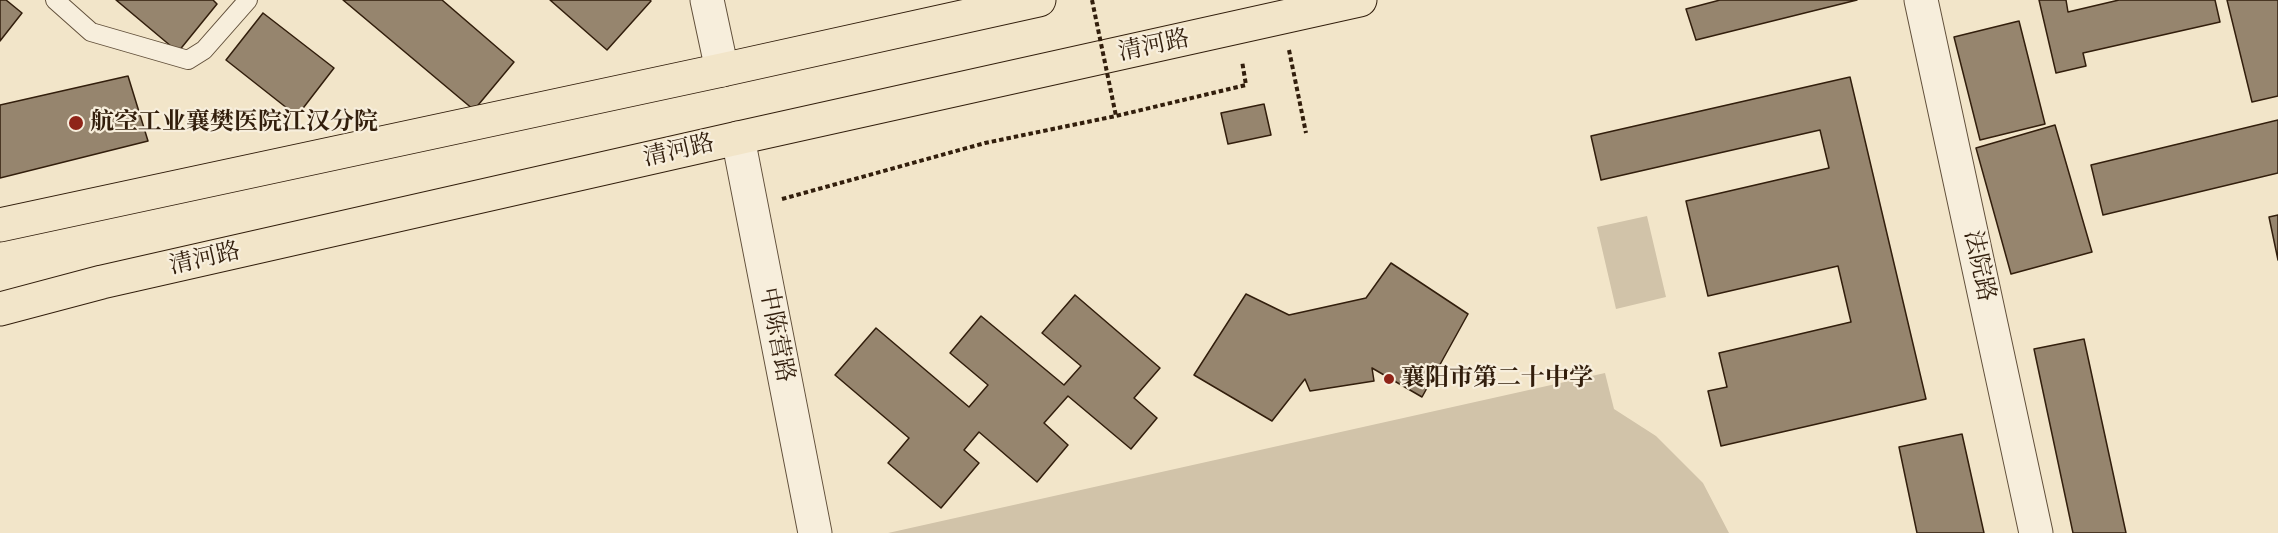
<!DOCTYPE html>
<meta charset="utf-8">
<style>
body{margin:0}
canvas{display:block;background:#f2e5c9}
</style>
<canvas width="2278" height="533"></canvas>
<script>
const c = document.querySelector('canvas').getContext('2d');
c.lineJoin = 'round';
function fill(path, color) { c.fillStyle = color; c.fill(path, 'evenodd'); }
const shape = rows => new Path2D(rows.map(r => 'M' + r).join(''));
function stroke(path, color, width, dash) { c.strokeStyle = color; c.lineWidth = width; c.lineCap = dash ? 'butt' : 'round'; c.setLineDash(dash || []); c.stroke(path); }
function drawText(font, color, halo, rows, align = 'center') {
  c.font = font + ' "Old Standard TT","Noto Serif SC",serif'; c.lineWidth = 4.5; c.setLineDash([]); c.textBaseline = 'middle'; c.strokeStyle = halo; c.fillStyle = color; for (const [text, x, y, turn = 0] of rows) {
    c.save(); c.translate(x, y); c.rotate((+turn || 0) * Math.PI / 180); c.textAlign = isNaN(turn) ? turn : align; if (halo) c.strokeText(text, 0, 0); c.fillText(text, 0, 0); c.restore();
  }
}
fill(shape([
 [1647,216,1666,297,1616,309,1597,227],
 [1605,373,1614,409,1656,436,1703,483,1729,533,888,533]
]), '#d1c3a9');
const building = shape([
 [0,0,6,0,22,13,0,41,0,0],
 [116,0,213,0,217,4,178,52,116,0],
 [343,0,442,0,514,62,474,110,343,0],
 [550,0,650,0,651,1,607,50,550,0],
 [1720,0,1857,0,1696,40,1686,9,1720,0],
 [2039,0,2066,0,2068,12,2119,0,2215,0,2220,22,2083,53,2086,66,2056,73,2039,0],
 [2227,0,2278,0,2278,96,2252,102,2227,0],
 [263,13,334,68,297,116,226,60,263,13],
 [2019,21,2045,124,1980,140,1954,37,2019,21],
 [128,76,148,141,0,178,0,105,128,76],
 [1850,77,1926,399,1721,446,1708,391,1727,387,1719,353,1851,322,1838,266,1708,296,1686,201,1829,168,1820,130,1601,180,1591,136,1850,77],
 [1264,104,1271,135,1228,144,1221,113,1264,104],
 [2278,120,2278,173,2103,215,2091,165,2278,120],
 [2055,125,2092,252,2011,274,1976,148,2055,125],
 [2278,215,2278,260,2269,217,2278,215],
 [1391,263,1468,314,1422,397,1372,368,1374,381,1310,391,1305,379,1272,421,1194,375,1246,294,1289,315,1366,298,1391,263],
 [1075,295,1160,368,1134,398,1157,418,1131,449,1068,396,1044,423,1068,445,1037,482,979,432,964,450,979,463,941,508,888,463,909,438,835,375,876,328,969,407,988,385,950,353,981,316,1064,385,1081,366,1042,333,1075,295],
 [2084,339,2126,533,2073,533,2034,349,2084,339],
 [1962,434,1984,533,1917,533,1899,447,1962,434]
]);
fill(building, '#96856e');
stroke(building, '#321e0c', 1.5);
const lane = shape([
 [55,0,91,32,188,60,204,50,248,0]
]);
const street = shape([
 [707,0,722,70],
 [1921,0,2036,533],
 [738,138,815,533]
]);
const primary = shape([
 [0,225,722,70,1039,0],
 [0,309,102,282,738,138,1360,0]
]);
stroke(lane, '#62503b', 20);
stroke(street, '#62503b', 35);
stroke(primary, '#321e0c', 35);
stroke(shape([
 [1289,50,1306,133],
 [782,199,985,143,1116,116,1246,85,1242,61]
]), '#321e0c', 4, [4.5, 3]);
stroke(lane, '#f7eedc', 18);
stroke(street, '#f7eedc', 33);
stroke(primary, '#f2e5c9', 33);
stroke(shape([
 [1092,0,1116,116]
]), '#321e0c', 4, [4.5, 3]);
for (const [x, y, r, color] of [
 [76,123,8,"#8f2418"],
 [1389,379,6,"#8f2418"]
]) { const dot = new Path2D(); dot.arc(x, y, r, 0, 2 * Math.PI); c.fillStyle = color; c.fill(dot); stroke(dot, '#f7eedc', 2); }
drawText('24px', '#321e0c', '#f7eedc', [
 ["清河路",1154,46,-12],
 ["清河路",679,151,-13],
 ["清河路",205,259,-13],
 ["法院路",1979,266,78],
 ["中陈营路",776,335,79]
]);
drawText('bold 24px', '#321e0c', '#f7eedc', [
 ["航空工业襄樊医院江汉分院",90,123],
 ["襄阳市第二十中学",1401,379]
], 'left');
</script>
